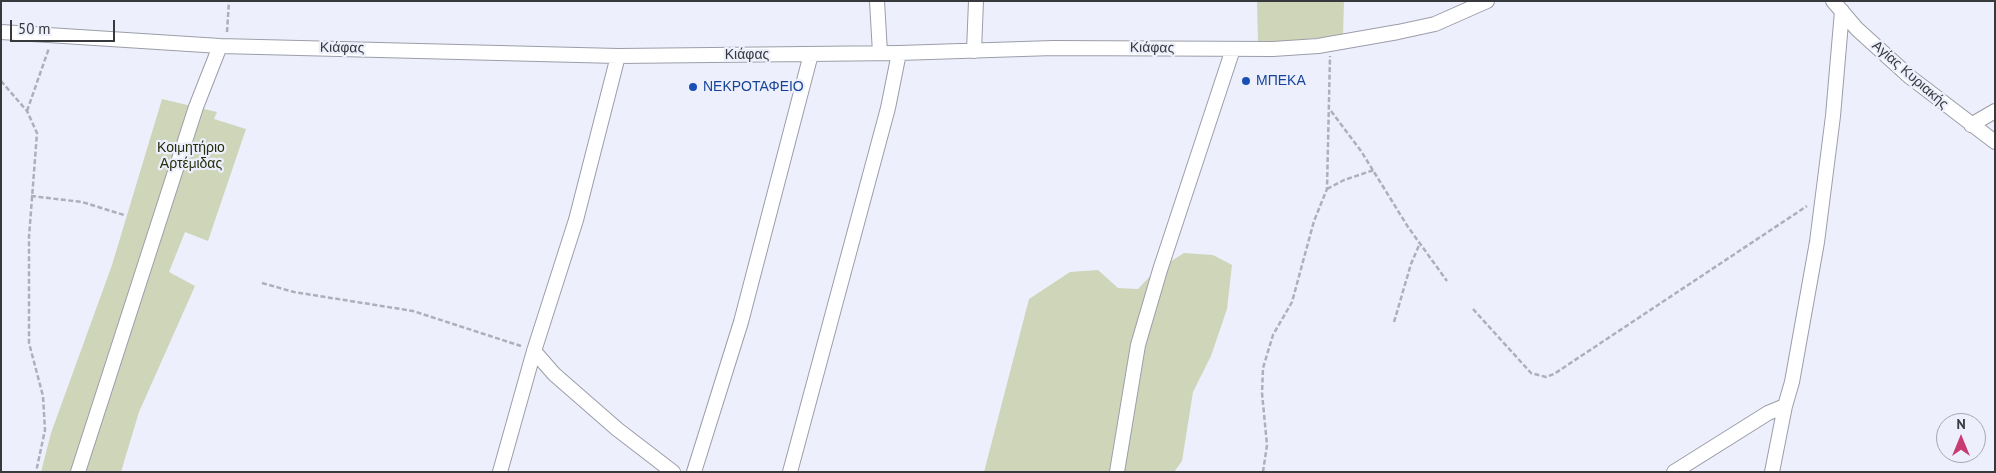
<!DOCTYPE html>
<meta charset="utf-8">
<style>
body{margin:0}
#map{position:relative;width:1996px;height:473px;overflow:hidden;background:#edf0fc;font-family:"PT Sans",sans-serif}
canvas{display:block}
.frame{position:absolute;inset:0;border:2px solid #37393d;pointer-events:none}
.north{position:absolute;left:1936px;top:413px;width:50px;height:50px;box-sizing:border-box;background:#edf0fc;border:1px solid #a4a7b0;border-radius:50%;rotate:0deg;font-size:14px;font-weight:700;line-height:20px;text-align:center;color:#37393d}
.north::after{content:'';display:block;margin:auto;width:18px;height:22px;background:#c73c72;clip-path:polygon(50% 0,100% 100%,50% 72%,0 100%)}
.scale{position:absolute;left:10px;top:20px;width:105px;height:22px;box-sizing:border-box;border:2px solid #37393d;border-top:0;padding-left:6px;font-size:15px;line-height:18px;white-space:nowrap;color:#37393d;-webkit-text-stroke:4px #edf0fc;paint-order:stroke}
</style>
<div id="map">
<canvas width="1996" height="473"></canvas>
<div class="frame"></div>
<div class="north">N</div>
<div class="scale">50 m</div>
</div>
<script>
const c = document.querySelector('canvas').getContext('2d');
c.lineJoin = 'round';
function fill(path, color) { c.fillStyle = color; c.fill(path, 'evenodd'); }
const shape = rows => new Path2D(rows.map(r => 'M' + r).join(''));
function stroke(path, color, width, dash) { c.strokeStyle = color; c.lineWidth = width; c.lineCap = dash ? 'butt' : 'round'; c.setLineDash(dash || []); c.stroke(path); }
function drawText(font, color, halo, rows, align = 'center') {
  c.font = font + ' "PT Sans",sans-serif'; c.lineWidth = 4.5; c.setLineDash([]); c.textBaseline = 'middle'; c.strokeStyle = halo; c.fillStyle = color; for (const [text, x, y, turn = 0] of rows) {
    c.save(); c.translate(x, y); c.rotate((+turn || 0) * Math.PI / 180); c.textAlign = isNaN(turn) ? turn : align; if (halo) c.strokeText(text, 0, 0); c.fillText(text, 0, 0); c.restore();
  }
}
fill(shape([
 [1257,1,1344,1,1343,36,1258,43],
 [162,99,217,112,214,119,246,129,208,241,185,232,169,272,195,286,139,412,121,472,41,472,51,433,112,265],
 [1184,253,1213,255,1232,265,1227,309,1211,356,1193,392,1182,461,1174,472,984,472,1029,299,1070,272,1098,270,1118,288,1138,289,1154,272]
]), '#cfd5b9');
const minor = shape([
 [877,1,880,53],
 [1833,1,1857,29,1910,77,1995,142],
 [1,32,220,46,618,56,899,53,1053,48,1273,49,1318,46,1398,32,1435,24,1487,1],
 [974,51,976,1],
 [1971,125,1995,111],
 [534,351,554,374,617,429,673,472],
 [78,472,196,107,220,46],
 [500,472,534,351,576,220,618,56],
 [694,472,741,322,811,54],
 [790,472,888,108,899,53],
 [1117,472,1138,345,1160,270,1233,49],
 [1674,472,1768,413,1785,406],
 [1772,472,1785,406,1792,382,1817,242,1833,116,1842,11]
]);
stroke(minor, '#9b9ea9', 16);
stroke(shape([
 [227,32,229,1],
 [1,81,27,111,37,133,29,237,29,343,43,396,45,430,36,472],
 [27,111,49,48],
 [1331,111,1361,151,1408,227,1447,281],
 [1327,189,1344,180,1374,170],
 [31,196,82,202,124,215],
 [262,283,294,292,413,311,521,346],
 [1473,309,1531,373,1546,377,1554,374,1807,206],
 [1394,322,1411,264,1420,243],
 [1263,472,1267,445,1262,393,1263,368,1273,335,1292,302,1314,221,1327,189,1330,56]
]), '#adafb9', 2.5, [5, 2.5]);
stroke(minor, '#fff', 14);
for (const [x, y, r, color] of [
 [1246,81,5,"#1a4fb4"],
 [693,87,5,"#1a4fb4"]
]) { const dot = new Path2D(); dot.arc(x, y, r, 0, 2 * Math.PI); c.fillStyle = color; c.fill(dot); stroke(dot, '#edf0fc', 2); }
drawText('14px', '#37393d', '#edf0fc', [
 ["Κιάφας",342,48,1],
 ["Κιάφας",1152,48,1],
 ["Κιάφας",747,55],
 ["Αγίας Κυριακής",1910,75,41]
]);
drawText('14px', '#164399', '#edf0fc', [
 ["ΜΠΕΚΑ",1256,81],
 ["ΝΕΚΡΟΤΑΦΕΙΟ",703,87]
], 'left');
drawText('14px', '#272c0a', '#edf0fc', [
 ["Κοιμητήριο",191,148],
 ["Αρτέμιδας",191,164]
]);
</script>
